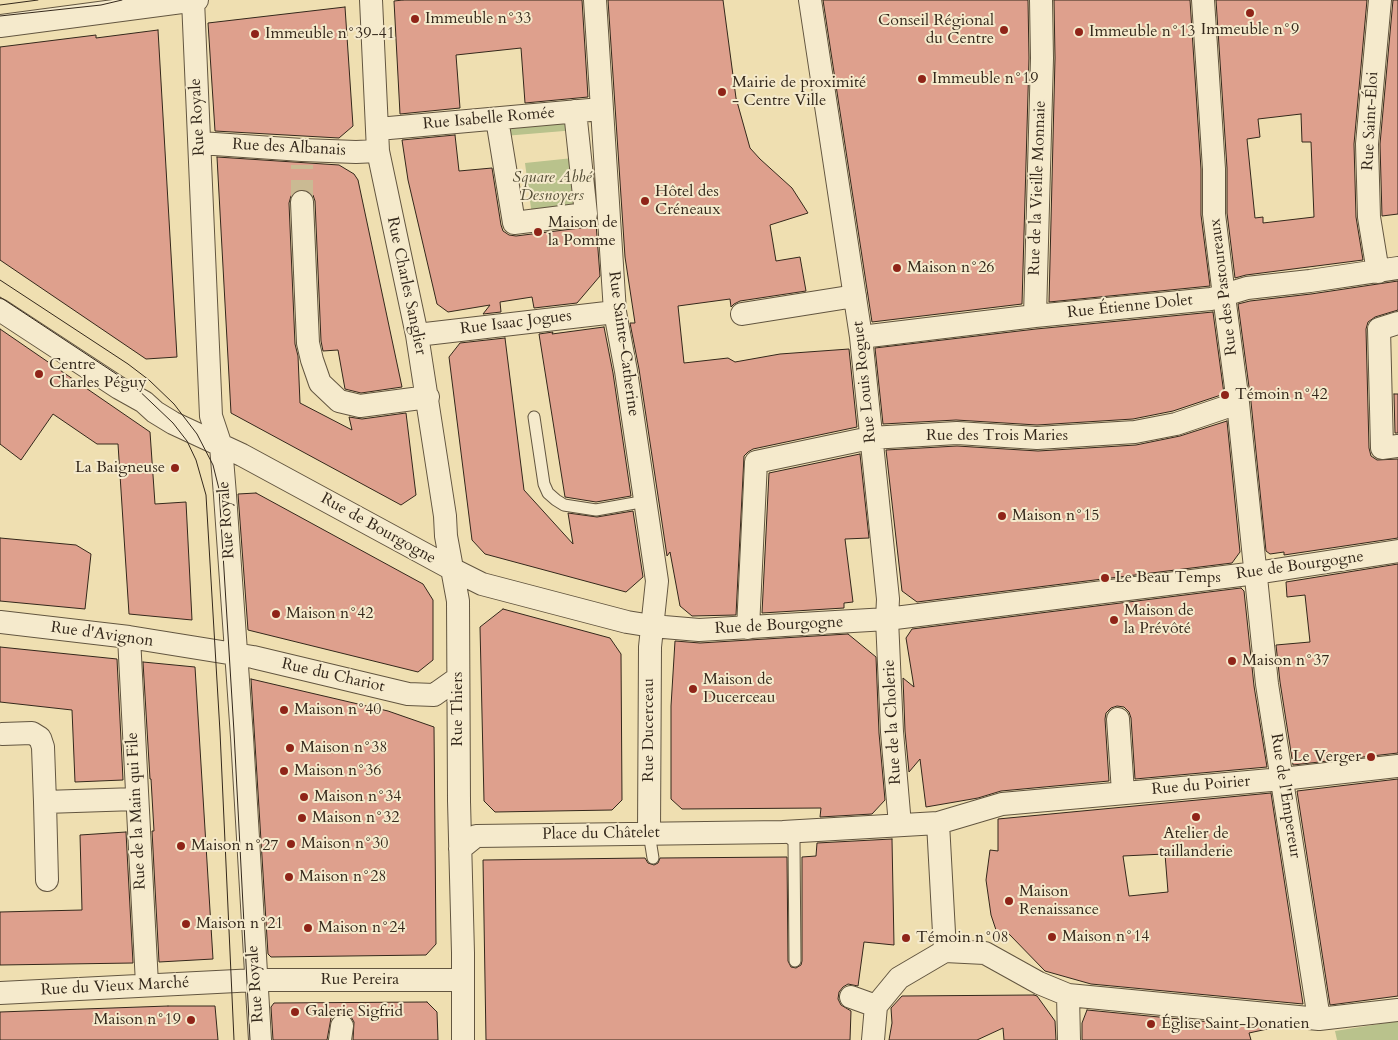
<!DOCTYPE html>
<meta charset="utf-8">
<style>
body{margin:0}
canvas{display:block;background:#efdfb1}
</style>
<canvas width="1398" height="1040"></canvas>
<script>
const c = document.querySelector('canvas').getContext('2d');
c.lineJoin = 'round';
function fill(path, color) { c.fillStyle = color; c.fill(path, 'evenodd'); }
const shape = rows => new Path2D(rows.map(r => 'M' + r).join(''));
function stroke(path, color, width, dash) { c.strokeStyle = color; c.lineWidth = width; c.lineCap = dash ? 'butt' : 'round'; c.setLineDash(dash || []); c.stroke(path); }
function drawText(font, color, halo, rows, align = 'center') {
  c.font = font + ' Cardo,serif'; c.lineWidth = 4; c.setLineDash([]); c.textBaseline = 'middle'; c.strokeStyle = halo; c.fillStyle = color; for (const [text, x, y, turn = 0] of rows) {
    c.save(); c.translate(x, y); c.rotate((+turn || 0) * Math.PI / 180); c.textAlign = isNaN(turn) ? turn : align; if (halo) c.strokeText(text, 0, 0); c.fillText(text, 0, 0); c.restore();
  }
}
fill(shape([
 [573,122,576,130,504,136,504,128],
 [573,158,578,211,532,216,525,163],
 [1398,1021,1398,1040,1337,1040,1335,1031]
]), '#b9c28c');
const building = shape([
 [403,0,582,0,588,97,525,103,521,48,456,55,460,108,400,114,394,1,403,0],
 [608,0,723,0,736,98,750,148,760,159,792,188,808,213,770,225,776,261,800,257,806,291,740,301,734,304,731,307,730,299,678,306,684,363,728,358,735,362,780,354,849,349,857,427,753,449,748,452,744,456,736,615,692,616,680,606,670,552,667,556,639,369,630,323,635,323,625,257,608,0],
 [823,0,1028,0,1029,58,1022,304,872,322,823,0],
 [1054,0,1190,0,1201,169,1201,215,1210,286,1049,302,1055,58,1054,0],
 [1216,0,1367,0,1354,144,1356,217,1363,260,1246,275,1235,278,1227,213,1227,168,1216,0],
 [1301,114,1302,142,1311,142,1314,217,1263,223,1263,217,1255,218,1247,139,1260,137,1258,119,1301,114],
 [1393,0,1398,0,1398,214,1382,216,1380,144,1393,0],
 [345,7,353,126,339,138,215,131,208,23,345,7],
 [158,30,177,357,146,359,0,260,0,47,96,35,96,38,158,30],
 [455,135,459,171,492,168,501,225,503,231,509,235,516,236,588,227,596,223,600,276,577,303,534,308,532,297,500,302,501,312,483,314,490,305,448,312,437,304,408,180,402,140,455,135],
 [217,157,339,165,354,174,358,180,402,387,361,393,345,389,338,350,323,351,321,341,315,201,313,195,308,191,301,189,295,191,291,196,289,203,295,344,298,356,300,403,352,430,349,417,362,419,406,413,416,495,401,505,231,413,217,157],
 [1398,281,1398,310,1375,317,1368,322,1366,329,1369,448,1371,456,1377,460,1398,459,1398,538,1284,555,1284,552,1270,554,1266,551,1251,402,1238,304,1250,301,1311,294,1398,281],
 [1213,312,1224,394,1173,411,1133,419,1037,425,956,420,883,424,875,348,1036,329,1213,312],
 [604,327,613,373,631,496,596,502,565,497,539,334,553,332,552,334,604,327],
 [0,329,150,432,155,504,186,502,192,620,129,614,118,444,97,444,53,414,21,460,0,444,0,329],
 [505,338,524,490,573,544,568,513,597,517,633,511,643,577,626,592,485,554,472,540,449,357,460,343,505,338],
 [1394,394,1398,394,1398,433,1395,433,1394,394],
 [1227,421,1240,552,1232,563,917,602,902,591,886,450,957,446,1038,451,1136,445,1180,436,1227,421],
 [860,454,869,538,845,539,853,602,844,603,844,608,762,613,769,473,860,454],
 [256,493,423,584,433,600,433,660,418,672,248,630,238,494,256,493],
 [0,538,76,545,91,554,85,609,0,601,0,538],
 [1398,564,1398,753,1293,765,1280,682,1276,645,1310,642,1305,595,1287,597,1286,582,1398,564],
 [1241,588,1244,591,1254,686,1267,767,1135,779,1131,718,1129,712,1124,707,1117,706,1111,708,1106,713,1105,719,1109,781,1001,791,978,798,926,807,920,759,909,772,905,731,903,678,914,687,906,638,912,629,1241,588],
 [503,609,610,638,621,654,622,800,612,810,495,812,484,801,480,627,503,609],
 [848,634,876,657,879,733,885,800,872,814,820,817,821,808,682,809,671,799,671,706,675,641,700,643,848,634],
 [0,647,117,659,123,780,75,782,72,710,0,702,0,647],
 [143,662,195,667,213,959,159,962,152,831,154,831,151,779,150,779,143,662],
 [251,679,388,711,434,727,436,944,426,955,271,957,268,954,251,679],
 [1398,779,1398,996,1330,1005,1297,791,1398,779],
 [1271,793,1303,1004,1091,984,1045,971,1009,934,998,936,991,915,986,880,990,850,998,851,998,819,1271,793],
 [1165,854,1168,892,1129,896,1123,856,1165,854],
 [126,832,133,963,0,965,0,912,82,910,80,835,126,832],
 [892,839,894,945,864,942,858,986,848,984,843,987,839,992,838,999,841,1005,851,1011,850,1040,486,1040,483,860,645,858,648,863,654,865,658,863,660,858,787,857,788,961,791,967,796,968,801,965,802,961,802,857,816,856,817,843,892,839],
 [1034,995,1037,996,1055,1021,1056,1040,1004,1040,1003,1028,977,1040,889,1040,892,1023,891,1008,902,996,1034,995],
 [427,1002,437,1012,438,1040,353,1040,354,1022,350,1015,343,1013,337,1014,331,1018,327,1040,273,1040,271,1007,274,1003,427,1002],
 [168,1006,215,1006,218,1040,0,1040,0,1012,168,1006],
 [1087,1010,1272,1028,1249,1033,1251,1040,1082,1040,1082,1023,1087,1010]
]);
fill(building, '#dea08d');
stroke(building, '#34281b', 1);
stroke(shape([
 [302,202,302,165]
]), '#caba93', 22, [22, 11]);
const lane = shape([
 [534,417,544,484,548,493,556,500,564,505,596,510,646,501],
 [783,832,794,842,795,961],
 [649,833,653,858]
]);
const street = shape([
 [193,0,211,416,221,446,225,495,242,737,260,1040],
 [371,0,378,151,417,335,445,516,446,536,458,601,459,801,463,953,463,1040],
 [595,0,615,312,626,371,657,581,650,647,649,833],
 [810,0,861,337,888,599,887,619,892,732,900,825],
 [1203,0,1214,169,1214,214,1224,296,1238,403,1267,684,1319,1019],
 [0,26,197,0],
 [497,119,514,223,586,214,575,111],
 [378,129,590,110],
 [200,143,302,150,356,152,378,151],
 [302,202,308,343,312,360,320,383,339,401,360,406,428,397],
 [1378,272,1369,217,1367,144,1380,0],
 [0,310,119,388,144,402,155,412,173,423,242,455,454,570,482,584,627,622,652,626,699,630,887,619,1256,573,1398,551],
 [742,314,855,296],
 [1035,316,1042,58,1041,0],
 [1398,323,1379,329,1382,448,1398,446],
 [417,335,615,312],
 [861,337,1035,316,1211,299,1247,288,1310,281,1398,268],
 [0,622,129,637,253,657,408,694,434,695,458,678],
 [748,628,756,462,870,438,957,433,1037,438,1135,432,1176,424,1238,403],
 [129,637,147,984],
 [1118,719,1123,792],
 [2,734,32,733,40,738,43,747,45,802,136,799],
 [45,802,47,880],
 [938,823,1002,804,1282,779,1398,766],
 [460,849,476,836,783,832,938,823,945,951],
 [0,993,256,980,463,980,463,964],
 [1068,995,1069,1040],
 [851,997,876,1006],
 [340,1040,342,1026],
 [873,1040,876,1006,899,978,945,951,985,953,1039,983,1068,995,1319,1019,1398,1010]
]);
stroke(lane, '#635640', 13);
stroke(street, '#635640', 24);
stroke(lane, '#f5eacc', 11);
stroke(street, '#f5eacc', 22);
stroke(shape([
 [0,5,38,0],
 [0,16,101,5,122,0],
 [0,280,128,364,149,380,174,404,197,434,213,465,219,489,234,732,250,1040],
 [0,297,133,385,173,423,187,441,196,460,206,495,220,732,234,1040]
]), '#34281b', 1);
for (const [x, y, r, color] of [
 [1250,13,5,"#8f2418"],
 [415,19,5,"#8f2418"],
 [1004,30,5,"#8f2418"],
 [1079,32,5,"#8f2418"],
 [255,34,5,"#8f2418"],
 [922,79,5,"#8f2418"],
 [722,92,5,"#8f2418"],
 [645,201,5,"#8f2418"],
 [538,232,5,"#8f2418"],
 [897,268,5,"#8f2418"],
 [39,374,5,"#8f2418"],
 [1225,395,5,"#8f2418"],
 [175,468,5,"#8f2418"],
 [1002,516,5,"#8f2418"],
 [1105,578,5,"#8f2418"],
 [276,614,5,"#8f2418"],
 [1114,620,5,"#8f2418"],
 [1232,661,5,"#8f2418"],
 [693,689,5,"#8f2418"],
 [284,710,5,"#8f2418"],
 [290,748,5,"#8f2418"],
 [1371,757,5,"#8f2418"],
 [284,771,5,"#8f2418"],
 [304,797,5,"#8f2418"],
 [1196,817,5,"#8f2418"],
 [302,818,5,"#8f2418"],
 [291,844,5,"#8f2418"],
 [181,846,5,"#8f2418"],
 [289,877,5,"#8f2418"],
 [1009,901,5,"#8f2418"],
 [186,924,5,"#8f2418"],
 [308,928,5,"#8f2418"],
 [1052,937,5,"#8f2418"],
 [906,938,5,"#8f2418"],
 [295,1012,5,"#8f2418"],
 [191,1020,5,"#8f2418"],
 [1151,1024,5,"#8f2418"]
]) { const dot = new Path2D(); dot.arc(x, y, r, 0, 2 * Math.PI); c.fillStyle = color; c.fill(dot); stroke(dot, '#f5eacc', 2); }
drawText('16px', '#34281b', '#f5eacc', [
 ["Immeuble n°33",425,19],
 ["Conseil Régional",994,21,"right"],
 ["du Centre",994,39,"right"],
 ["Immeuble n°9",1250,30,"center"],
 ["Immeuble n°13",1089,32],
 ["Immeuble n°39-41",265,34],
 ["Immeuble n°19",932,79],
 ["Mairie de proximité",732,83],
 ["- Centre Ville",732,101],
 ["Hôtel des",655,192],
 ["Créneaux",655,210],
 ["Maison de",548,223],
 ["la Pomme",548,241],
 ["Maison n°26",907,268],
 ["Centre",49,365],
 ["Charles Péguy",49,383],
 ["Témoin n°42",1235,395],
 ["La Baigneuse",165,468,"right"],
 ["Maison n°15",1012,516],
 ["Le Beau Temps",1115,578],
 ["Maison de",1124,611],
 ["la Prévôté",1124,629],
 ["Maison n°42",286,614],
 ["Maison n°37",1242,661],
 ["Maison de",703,680],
 ["Ducerceau",703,698],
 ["Maison n°40",294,710],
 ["Maison n°38",300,748],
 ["Le Verger",1361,757,"right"],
 ["Maison n°36",294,771],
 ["Maison n°34",314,797],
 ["Maison n°32",312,818],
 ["Atelier de",1196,834,"center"],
 ["taillanderie",1196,852,"center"],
 ["Maison n°30",301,844],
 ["Maison n°27",191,846],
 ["Maison n°28",299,877],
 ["Maison",1019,892],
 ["Renaissance",1019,910],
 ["Maison n°21",196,924],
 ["Maison n°24",318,928],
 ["Maison n°14",1062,937],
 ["Témoin n°08",916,938],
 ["Galerie Sigfrid",305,1012],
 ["Maison n°19",181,1020,"right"],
 ["Église Saint-Donatien",1161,1024]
], 'left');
drawText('16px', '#34281b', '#f5eacc', [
 ["Rue Royale",198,117,-93],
 ["Rue Isabelle Romée",489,119,-5],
 ["Rue Saint-Éloi",1371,121,-87],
 ["Rue des Albanais",289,148,3],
 ["Rue de la Vieille Monnaie",1038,188,-88],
 ["Rue Charles Sanglier",406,286,78],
 ["Rue des Pastoureaux",1224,287,-97],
 ["Rue Étienne Dolet",1130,307,-6],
 ["Rue Isaac Jogues",516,323,-7],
 ["Rue Sainte-Catherine",623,344,82],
 ["Rue Louis Roguet",865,382,-96],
 ["Rue des Trois Maries",997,436],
 ["Rue Royale",227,520,-94],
 ["Rue de Bourgogne",378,529,29],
 ["Rue de Bourgogne",1300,566,-8],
 ["Rue de Bourgogne",779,626,-3],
 ["Rue d'Avignon",102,635,8],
 ["Rue du Chariot",333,676,13],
 ["Rue Thiers",458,709,-90],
 ["Rue de la Cholerie",893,722,-93],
 ["Rue Ducerceau",649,730,-90],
 ["Rue du Poirier",1201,786,-5],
 ["Rue de l'Empereur",1285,796,81],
 ["Rue de la Main qui File",137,811,-93],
 ["Place du Châtelet",601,834,-1],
 ["Rue Pereira",360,980],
 ["Rue Royale",256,984,-94],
 ["Rue du Vieux Marché",115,987,-3]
]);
drawText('italic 16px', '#554e37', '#f5eacc', [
 ["Square Abbé",552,178],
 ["Desnoyers",552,196]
]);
</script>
